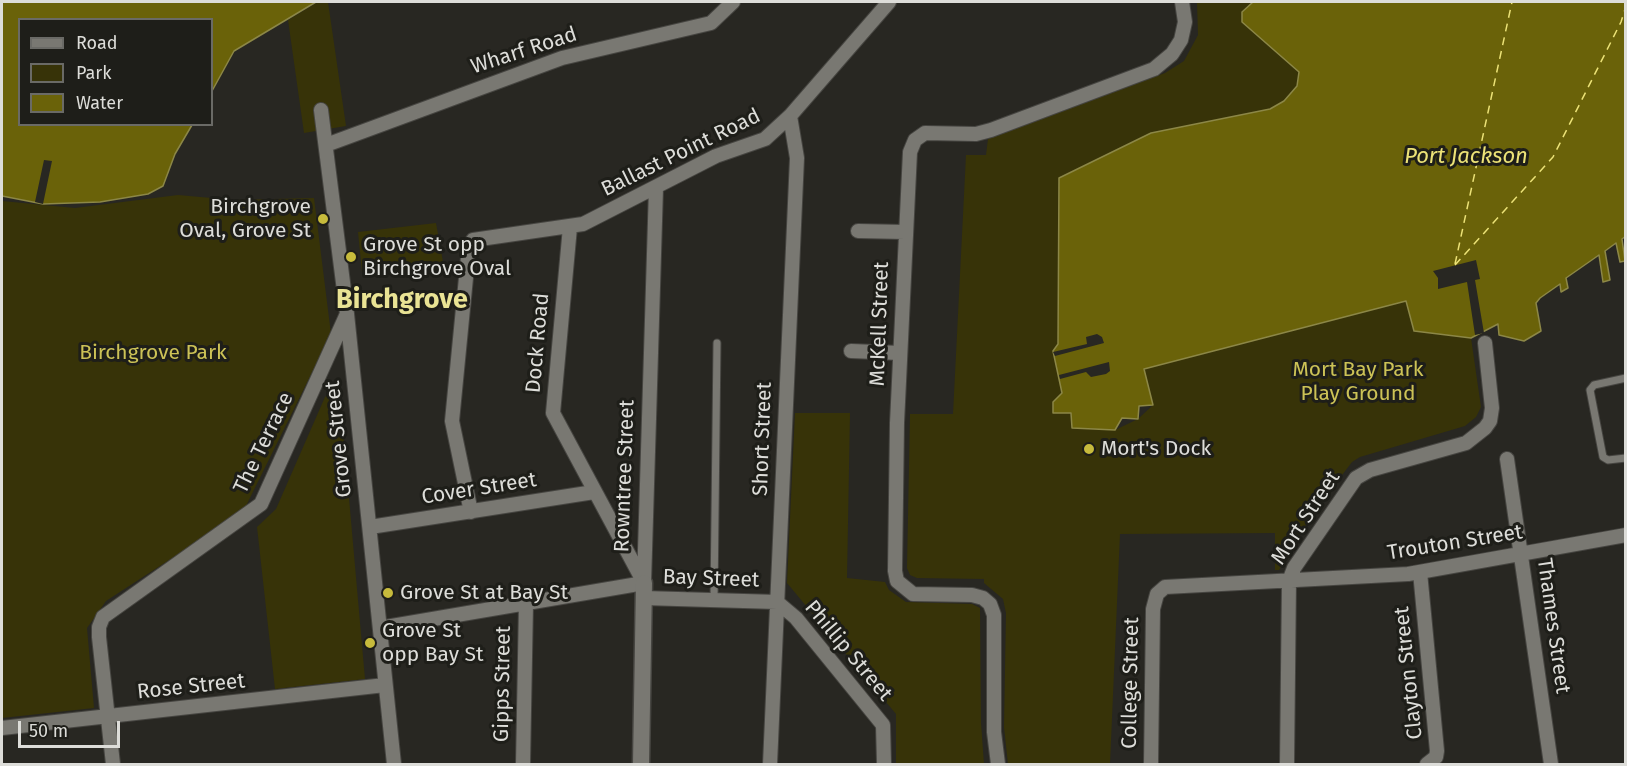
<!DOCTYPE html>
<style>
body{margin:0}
#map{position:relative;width:1627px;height:766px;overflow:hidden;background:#282722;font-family:"Fira Sans",sans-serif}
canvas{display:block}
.frame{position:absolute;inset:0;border:3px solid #ddddd9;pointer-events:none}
.legend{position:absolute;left:18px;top:18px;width:195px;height:108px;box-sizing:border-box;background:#1e1e19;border:2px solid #6a6a66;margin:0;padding:8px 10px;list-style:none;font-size:18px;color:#ddddd9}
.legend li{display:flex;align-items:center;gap:12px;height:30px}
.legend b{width:30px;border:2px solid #6a6a66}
.scale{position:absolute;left:18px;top:721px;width:102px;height:27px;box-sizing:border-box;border:3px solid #ddddd9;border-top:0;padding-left:8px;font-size:18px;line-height:21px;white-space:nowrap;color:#ddddd9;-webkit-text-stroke:4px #1e1e19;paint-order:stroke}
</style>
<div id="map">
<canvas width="1627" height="766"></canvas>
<div class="frame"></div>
<ul class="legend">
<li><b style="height:8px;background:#797872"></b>Road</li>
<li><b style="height:16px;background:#373308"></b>Park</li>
<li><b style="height:16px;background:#6a6209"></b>Water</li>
</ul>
<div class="scale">50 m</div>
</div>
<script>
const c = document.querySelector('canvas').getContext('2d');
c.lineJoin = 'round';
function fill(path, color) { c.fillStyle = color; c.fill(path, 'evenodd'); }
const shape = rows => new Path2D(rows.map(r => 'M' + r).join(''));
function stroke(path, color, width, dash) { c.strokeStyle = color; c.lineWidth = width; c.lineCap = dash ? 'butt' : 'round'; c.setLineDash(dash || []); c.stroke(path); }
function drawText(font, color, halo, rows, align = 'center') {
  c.font = font + ' "Fira Sans",sans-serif'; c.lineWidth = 6; c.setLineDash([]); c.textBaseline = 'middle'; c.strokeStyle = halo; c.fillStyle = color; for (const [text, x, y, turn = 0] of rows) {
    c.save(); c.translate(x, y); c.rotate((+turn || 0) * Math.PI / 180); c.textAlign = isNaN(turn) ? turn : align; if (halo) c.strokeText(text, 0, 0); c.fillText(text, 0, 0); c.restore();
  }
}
fill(shape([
 [318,2,328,2,346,126,304,133,288,20],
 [1197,2,1253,2,1242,12,1242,22,1299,72,1297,86,1284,101,1270,109,1053,351,1062,393,1071,413,1072,428,1115,430,1138,419,1153,405,1144,369,1406,301,1414,331,1471,338,1481,407,1476,417,1465,426,1360,457,1352,462,1314,512,1279,570,1275,570,1275,533,1120,534,1110,764,1008,764,1004,727,1006,613,1003,599,984,583,984,579,917,578,910,575,907,568,910,414,953,414,966,155,986,155,988,139,1165,73,1184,61,1198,35],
 [178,195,234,200,314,198,331,334,243,512,106,601,87,628,94,708,2,718,2,201,75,208],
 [436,223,443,262,362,272,358,232],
 [339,385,365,679,275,689,257,527,276,509,325,397],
 [795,413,850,413,847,578,885,582,889,590,906,602,972,604,980,608,981,723,984,764,896,764,896,714,787,583]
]), '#373308');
const water = shape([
 [2,2,316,2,234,51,212,91,212,20,20,20,20,124,192,125,175,154,163,186,148,194,100,202,43,204,2,196,2,2],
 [1253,2,1625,2,1626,236,1622,239,1625,261,1620,262,1616,243,1605,251,1610,280,1603,282,1599,255,1566,278,1568,288,1561,292,1560,284,1540,298,1536,303,1541,331,1524,341,1499,335,1498,324,1471,338,1414,331,1406,301,1144,369,1153,405,1139,406,1138,419,1122,418,1115,430,1072,428,1071,413,1053,413,1053,402,1062,393,1053,351,1058,344,1059,178,1151,133,1270,109,1284,101,1297,86,1299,72,1242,22,1242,12,1253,2]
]);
fill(water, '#6a6209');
stroke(water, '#8c8747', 1.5);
fill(shape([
 [44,160,52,161,43,204,35,202],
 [1476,260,1480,279,1475,280,1484,333,1475,335,1467,282,1438,289,1438,278,1433,271],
 [1097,334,1102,337,1104,343,1055,356,1053,352,1087,344,1086,337],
 [1109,362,1110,371,1106,374,1091,377,1086,372,1060,379,1059,375]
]), '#282722');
stroke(shape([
 [1455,264,1512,2],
 [1455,265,1553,157,1621,22,1626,6]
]), '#ece277', 1.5, [8, 6]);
const service = shape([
 [1626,378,1594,385,1590,390,1603,457,1608,460,1626,458],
 [714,600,717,343]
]);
const minor = shape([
 [321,110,347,314,394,764],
 [326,145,562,58,711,23,733,2],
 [570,227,553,413,643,581],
 [858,231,905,232],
 [851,351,900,353],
 [1507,459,1551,764],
 [471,512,452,421,469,247,473,240,583,224,716,156,765,139,790,116,889,2],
 [370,527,594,492],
 [1420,572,1437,751,1436,757,1427,764],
 [644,583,656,188],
 [644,598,777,602,796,618,883,725,884,764],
 [380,628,644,583],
 [2,728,385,685],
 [113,764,99,637,99,627,103,617,261,504,346,316],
 [523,764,526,604],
 [770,764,797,158,790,116],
 [998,764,994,732,994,615,990,604,983,598,972,595,913,594,897,581,895,571,897,423,910,152,915,140,925,133,976,134,991,130,1154,69,1172,54,1181,40,1185,22,1182,2],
 [1151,764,1153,609,1157,594,1165,587,1408,574,1626,535],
 [1287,764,1289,581,1294,568,1356,478,1370,470,1466,443,1485,428,1490,421,1492,408,1485,343]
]);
const tertiary = shape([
 [641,764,644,583]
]);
stroke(service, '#464541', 9);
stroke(minor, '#464541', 16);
stroke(tertiary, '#464541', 19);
stroke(service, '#797872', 7);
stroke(minor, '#797872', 14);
stroke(tertiary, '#797872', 16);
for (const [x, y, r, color] of [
 [323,219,6,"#c7bb3c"],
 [351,257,6,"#c7bb3c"],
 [1089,449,6,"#c7bb3c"],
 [388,593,6,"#c7bb3c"],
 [370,643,6,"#c7bb3c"]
]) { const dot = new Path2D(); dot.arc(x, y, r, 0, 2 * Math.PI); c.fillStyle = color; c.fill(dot); stroke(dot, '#1e1e19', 2); }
drawText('21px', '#ddddd9', '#1e1e19', [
 ["Wharf Road",524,51,-18],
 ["Ballast Point Road",681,153,-26],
 ["McKell Street",880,324,-88],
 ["Dock Road",538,343,-85],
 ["Grove Street",339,439,-96],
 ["Short Street",763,439,-88],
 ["The Terrace",264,443,-64],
 ["Rowntree Street",625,476,-88],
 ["Cover Street",479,489,-9],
 ["Mort Street",1306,518,-57],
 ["Trouton Street",1455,543,-9],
 ["Bay Street",711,579,2],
 ["Thames Street",1553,626,82],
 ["Phillip Street",848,651,50],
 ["Clayton Street",1409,673,-96],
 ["College Street",1131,683,-89],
 ["Gipps Street",503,684,-89],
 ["Rose Street",191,687,-6]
]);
drawText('21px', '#ddddd9', '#1e1e19', [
 ["Birchgrove",311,207,"right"],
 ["Oval, Grove St",311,231,"right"],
 ["Grove St opp",363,245],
 ["Birchgrove Oval",363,269],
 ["Mort's Dock",1101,449],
 ["Grove St at Bay St",400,593],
 ["Grove St",382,631],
 ["opp Bay St",382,655]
], 'left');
drawText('21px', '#ccc256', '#1e1e19', [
 ["Birchgrove Park",153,353],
 ["Mort Bay Park",1358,370],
 ["Play Ground",1358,394]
]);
drawText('italic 22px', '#ece277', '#1e1e19', [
 ["Port Jackson",1466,157]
]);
drawText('bold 27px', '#e9e394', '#1e1e19', [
 ["Birchgrove",402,300]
]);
</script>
